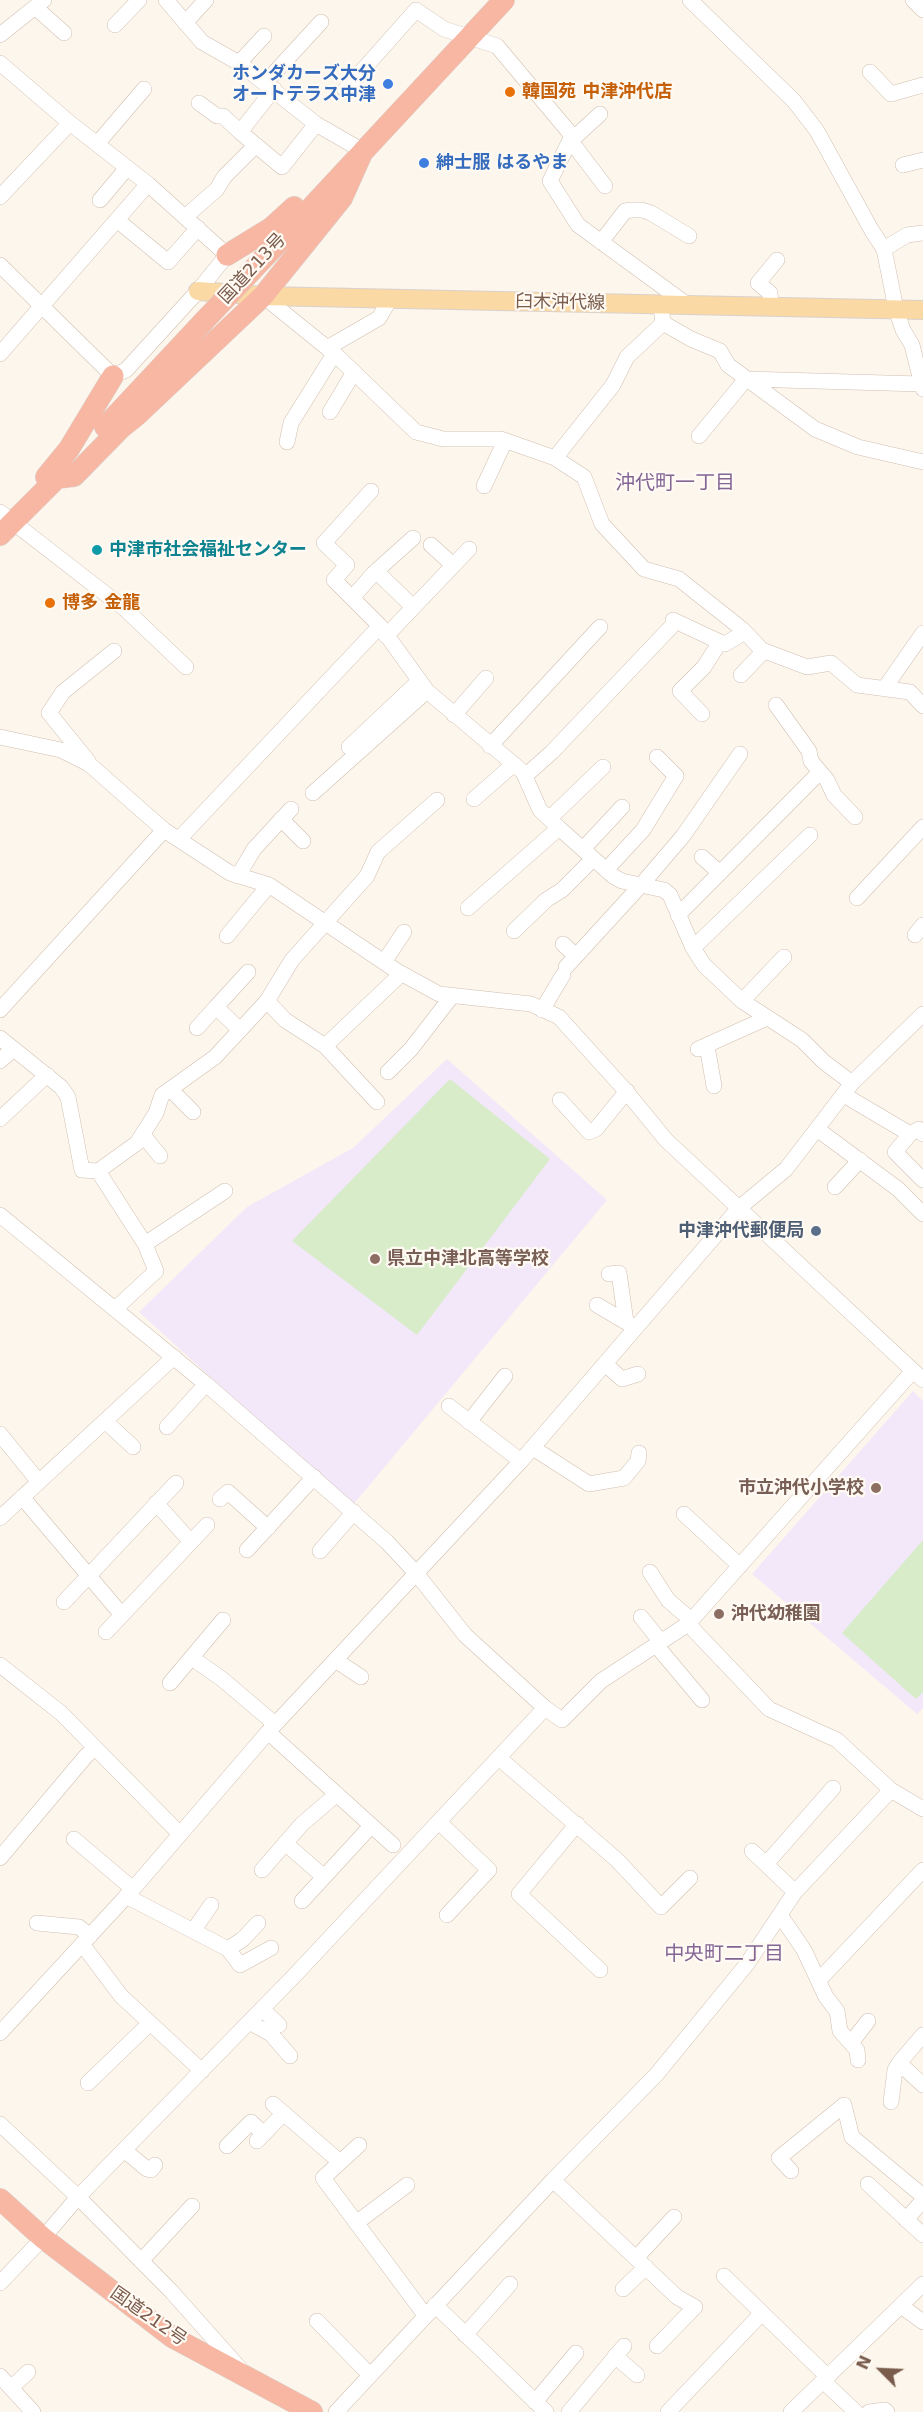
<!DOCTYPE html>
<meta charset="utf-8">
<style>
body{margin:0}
#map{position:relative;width:923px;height:2412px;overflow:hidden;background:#fdf6ec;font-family:"DejaVu Sans",sans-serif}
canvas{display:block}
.north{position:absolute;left:851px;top:2340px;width:60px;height:60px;-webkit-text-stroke:4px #fffaf3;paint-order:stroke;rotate:294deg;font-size:16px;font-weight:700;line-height:24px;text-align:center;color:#7a5c4d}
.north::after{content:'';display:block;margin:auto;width:21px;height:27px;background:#7a5c4d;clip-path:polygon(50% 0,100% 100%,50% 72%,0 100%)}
</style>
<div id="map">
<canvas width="923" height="2412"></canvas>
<div class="north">N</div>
</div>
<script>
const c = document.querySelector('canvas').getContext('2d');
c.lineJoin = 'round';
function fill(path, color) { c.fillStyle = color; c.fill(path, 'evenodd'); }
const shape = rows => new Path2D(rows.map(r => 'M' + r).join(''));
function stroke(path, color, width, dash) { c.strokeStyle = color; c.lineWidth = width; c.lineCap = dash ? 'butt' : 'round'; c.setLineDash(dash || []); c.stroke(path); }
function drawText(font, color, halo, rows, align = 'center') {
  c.font = font + ' "DejaVu Sans","Noto Sans JP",sans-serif'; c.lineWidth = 4.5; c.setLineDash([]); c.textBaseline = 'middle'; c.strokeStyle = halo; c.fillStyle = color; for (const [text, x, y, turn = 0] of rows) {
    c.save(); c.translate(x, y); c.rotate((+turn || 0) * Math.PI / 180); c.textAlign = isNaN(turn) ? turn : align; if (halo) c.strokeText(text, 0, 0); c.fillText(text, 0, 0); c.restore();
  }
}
fill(shape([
 [447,1059,607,1200,352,1506,139,1312,247,1207,353,1148],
 [913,1391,923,1401,923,1708,917,1714,752,1574]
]), '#f3e8fa');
fill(shape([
 [450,1079,550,1159,417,1335,292,1241],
 [923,1540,923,1692,916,1699,842,1633]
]), '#d8ecc9');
const minor = shape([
 [166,0,202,42,239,63,316,124,363,151],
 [690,0,794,101,817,131,872,231,884,249],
 [913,0,923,10],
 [35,7,64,33],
 [185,23,206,0],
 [115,25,139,0],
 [0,35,44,0],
 [0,63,70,123,148,184,227,255,198,291,126,370,113,376,0,265],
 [239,63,264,36],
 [870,72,891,94,923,85],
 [265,83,321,22],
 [274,89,240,132,282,167,316,124],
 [345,90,416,10,444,29,497,46,574,138,570,140,550,181,578,225,689,306],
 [199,103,217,116,223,116,240,132],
 [574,138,600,114],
 [570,140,605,186],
 [97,144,144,89],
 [903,165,923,160],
 [0,197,70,123],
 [100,200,127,168],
 [185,217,217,189,224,177,256,145],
 [117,220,168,262,198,228],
 [923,233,907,235,884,249,896,309,903,330,912,345,923,389],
 [601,242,625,211,632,210,642,210,651,213,689,236],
 [263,296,336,355,416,432,443,439,501,439,555,458,584,477,602,524,644,569,679,579,742,629,762,650,807,667,831,663,857,685,910,692,923,706],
 [661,306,663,323,691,339,720,351,728,365,815,429,858,447,923,462],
 [771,307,770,293,758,283,777,260],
 [327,348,379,318,390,299],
 [0,354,148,184],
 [330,412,354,372],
 [699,436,746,379,921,384],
 [287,442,291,423,334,354],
 [555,458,613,385,627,357,663,323],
 [484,486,505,441],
 [371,491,324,543,347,565,334,580,380,626],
 [0,512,125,609,186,667],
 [431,545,453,565],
 [376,571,413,607],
 [352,598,374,573,413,538],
 [673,620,720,642],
 [386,636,469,549],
 [741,675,764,651],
 [884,689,923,633],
 [776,705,809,751,811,761,827,780,834,795,855,817],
 [702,714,680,691,704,667,720,642,725,644,745,632],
 [454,715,486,678],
 [0,737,61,750,89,764,164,830,230,873,269,885,397,971,439,994,531,1004,559,1017,625,1090,666,1140,923,1380],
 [490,746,600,627],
 [349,747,419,681],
 [88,761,49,713,63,692,114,651],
 [525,776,552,752,671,627],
 [313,793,427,691],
 [474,799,514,764],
 [550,818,603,767],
 [281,819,303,841],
 [179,839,380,626,427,691,523,772,540,810,559,828,613,876,622,881,664,890,670,895,693,948,704,965,742,1001,802,1040,824,1062,852,1083],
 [583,849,622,807],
 [702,857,720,873],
 [606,870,643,830,676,776,657,757],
 [238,876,254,849,291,809],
 [857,898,923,827],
 [468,908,559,828],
 [678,915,820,772],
 [514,931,546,900,562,890,593,859],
 [915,935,923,925],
 [227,936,269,885],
 [563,944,576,956],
 [693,948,810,835],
 [384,962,404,932],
 [566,967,642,884,683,836,740,754],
 [267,1001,285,1020,325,1046,377,1102],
 [742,1001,784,957],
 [0,1010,164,830],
 [542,1010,563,975],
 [197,1028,216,1007],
 [240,1030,216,1007,248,972],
 [0,1038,61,1087,68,1097,82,1170,98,1171,137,1143,156,1113,162,1095,215,1057,267,1001,292,960,367,876,378,852,437,800],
 [325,1046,401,974],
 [707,1046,714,1086],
 [698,1049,767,1018],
 [0,1061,13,1049],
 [388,1072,411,1049,452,996],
 [170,1089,193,1112],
 [844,1095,910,1134,919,1129,923,1134],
 [560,1100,589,1132,596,1129,627,1091],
 [0,1119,47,1075],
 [817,1129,898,1189,923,1214],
 [910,1134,895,1152,923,1180],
 [143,1135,160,1156],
 [98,1171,145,1244,156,1271,115,1309],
 [835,1187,860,1160],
 [0,1215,206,1384,387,1542,416,1573,465,1635,545,1708,295,1975,78,2197,43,2238,0,2283],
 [145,1244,225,1191],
 [609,1274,619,1273,626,1322],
 [597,1305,631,1325],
 [605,1364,622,1379,638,1374],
 [449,1406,521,1461],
 [105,1421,133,1447],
 [469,1422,505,1376],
 [167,1427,206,1384],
 [0,1434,39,1482],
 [533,1448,589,1484,624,1478,638,1461,639,1453],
 [22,1497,122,1615],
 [220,1499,228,1492,268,1528],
 [156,1503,191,1542],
 [684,1514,740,1566],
 [0,1518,174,1357],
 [247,1550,314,1477],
 [320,1551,354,1512],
 [650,1572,668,1600,691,1620],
 [64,1602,176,1483],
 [641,1617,661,1642],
 [688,1624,769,1709,837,1740,891,1790,923,1809],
 [106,1632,207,1525],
 [656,1645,702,1700],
 [192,1658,222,1679,275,1724],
 [335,1660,361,1677],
 [0,1665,61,1713,180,1834],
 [170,1683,223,1620],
 [545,1708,562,1720,601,1681,688,1624,912,1372],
 [268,1732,393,1845],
 [499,1758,617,1860,661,1907,690,1878],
 [439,1822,489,1870,447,1915],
 [577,1824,519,1894,600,1970],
 [74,1839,133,1889],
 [285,1843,324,1877],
 [752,1851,795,1892],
 [0,1858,86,1756,95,1748],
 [766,1864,833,1788],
 [262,1870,302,1824,337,1794],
 [126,1896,228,1949,240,1965,271,1948],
 [302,1901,371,1826],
 [780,1915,804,1950,826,1997,837,2011,840,2031,857,2050,858,2060],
 [37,1923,79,1927,90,1936],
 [193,1931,211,1905],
 [82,1944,121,1996,202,2071],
 [228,1949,243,1939,258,1923],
 [819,1980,923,1870],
 [262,2009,279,2025],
 [249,2022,271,2034,290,2056],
 [0,2033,133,1889,268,1732,521,1461,739,1208,786,1169,852,1083,923,1014],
 [923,2035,899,2063,923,2085],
 [851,2043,868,2021],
 [88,2083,149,2024],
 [891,2102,895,2070,899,2063],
 [273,2104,340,2162],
 [0,2124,78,2197,171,2291,244,2373],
 [257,2141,284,2113],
 [359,2145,323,2178,425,2315],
 [227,2146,251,2122,264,2134],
 [124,2150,147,2169,151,2170,155,2165],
 [791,2171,779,2158,844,2105,852,2137,923,2196],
 [553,2180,677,2297,695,2307,657,2346],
 [868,2184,923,2235],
 [906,2220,923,2200],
 [356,2223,407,2185],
 [636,2258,674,2217],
 [141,2261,192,2206],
 [724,2276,828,2377],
 [623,2289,646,2267],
 [435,2305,546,2412],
 [901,2306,923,2322],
 [317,2321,370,2375],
 [465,2335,510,2284],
 [615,2356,637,2375],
 [0,2376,33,2412],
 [823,2381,856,2412],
 [11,2388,28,2372],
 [535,2402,576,2353],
 [336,2412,553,2180,656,2075,747,1964,795,1892,891,1790],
 [569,2412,624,2346],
 [668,2412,762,2313],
 [791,2412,923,2284],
 [869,2412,885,2410,887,2412]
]);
const major = shape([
 [198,291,263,296,923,310]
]);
const highway = shape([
 [281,240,504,0],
 [227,255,271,228,294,207],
 [105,427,205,320],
 [46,477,69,449,113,376],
 [57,478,74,476,121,428,136,416,263,296,342,198,363,151],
 [0,535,65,470],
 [0,2199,43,2238,172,2337,312,2412]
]);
stroke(minor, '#d1beb0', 16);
stroke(major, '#dad1cd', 20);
stroke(highway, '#dad1cd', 22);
stroke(minor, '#fff', 15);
stroke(major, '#fbd9a5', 18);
stroke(highway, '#f7b7a3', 21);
const highwayBridge = shape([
 [205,320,281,240]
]);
stroke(highwayBridge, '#dad1cd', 22, []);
stroke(highwayBridge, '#f7b7a3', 21);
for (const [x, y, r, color] of [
 [388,84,6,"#3f7fe0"],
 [510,92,6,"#e8710a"],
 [424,163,6,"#3f7fe0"],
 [97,550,6,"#0f9aa8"],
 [50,603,6,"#e8710a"],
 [816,1231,6,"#5c6f8a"],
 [375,1259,6,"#8d6e63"],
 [876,1488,6,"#8d6e63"],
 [719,1614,6,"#8d6e63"]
]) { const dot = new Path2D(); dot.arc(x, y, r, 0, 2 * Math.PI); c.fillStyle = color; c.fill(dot); stroke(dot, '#fffaf3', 2); }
drawText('bold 18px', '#366cbe', '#fffaf3', [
 ["ホンダカーズ大分",376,74],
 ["オートテラス中津",376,95],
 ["紳士服 はるやま",436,163,"left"]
], 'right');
drawText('bold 18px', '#c56008', '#fffaf3', [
 ["韓国苑 中津沖代店",522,92],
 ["博多 金龍",62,603]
], 'left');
drawText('18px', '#7a5c4d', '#fffaf3', [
 ["国道213号",253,269,-47],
 ["臼木沖代線",560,303,1],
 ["国道212号",148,2317,35]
]);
drawText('bold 18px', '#0d838f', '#fffaf3', [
 ["中津市社会福祉センター",109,550]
], 'left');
drawText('bold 18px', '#4e5e75', '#fffaf3', [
 ["中津沖代郵便局",804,1231]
], 'right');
drawText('bold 18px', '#785e54', '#fffaf3', [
 ["県立中津北高等学校",387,1259],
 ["市立沖代小学校",864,1488,"right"],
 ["沖代幼稚園",731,1614]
], 'left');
drawText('20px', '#846695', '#fffaf3', [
 ["沖代町一丁目",675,484],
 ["中央町二丁目",724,1955]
]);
</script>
